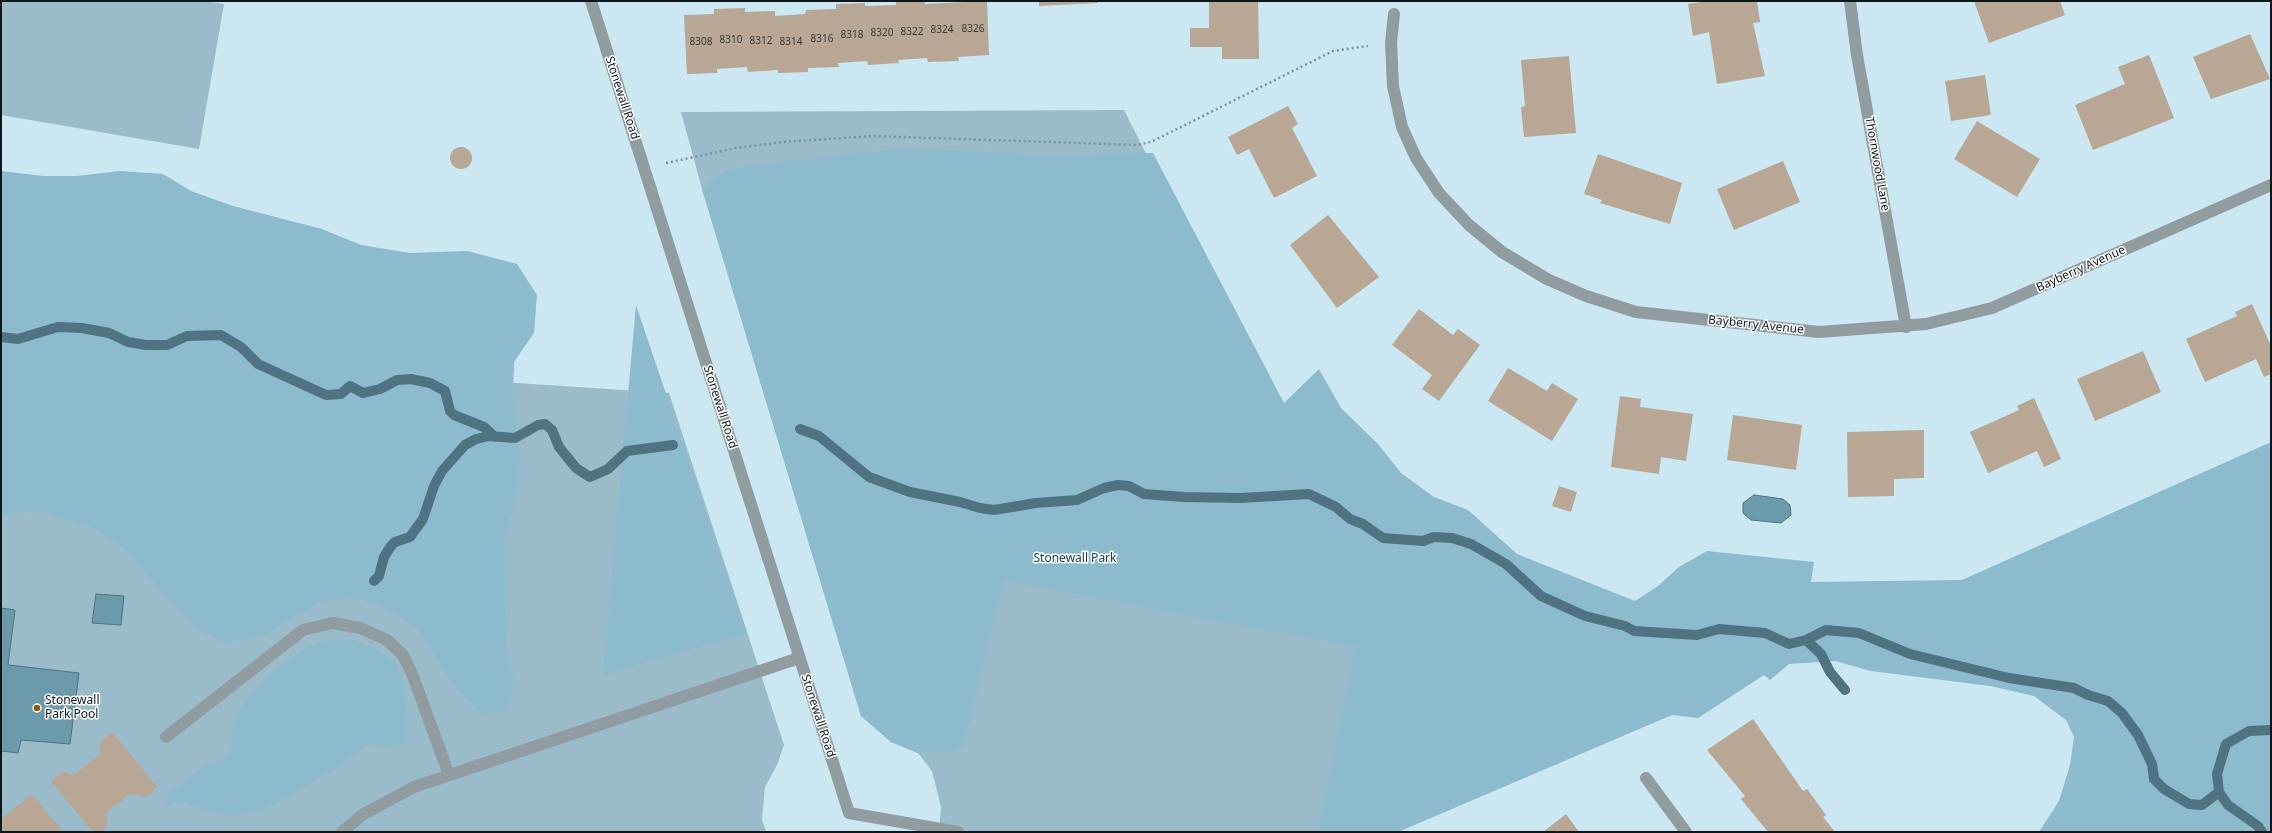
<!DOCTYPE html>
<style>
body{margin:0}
#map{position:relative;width:2272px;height:833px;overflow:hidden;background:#cbe7f1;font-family:"Noto Sans",sans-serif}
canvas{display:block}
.frame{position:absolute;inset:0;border:2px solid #0d171a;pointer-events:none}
</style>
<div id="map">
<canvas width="2272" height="833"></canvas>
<div class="frame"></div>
</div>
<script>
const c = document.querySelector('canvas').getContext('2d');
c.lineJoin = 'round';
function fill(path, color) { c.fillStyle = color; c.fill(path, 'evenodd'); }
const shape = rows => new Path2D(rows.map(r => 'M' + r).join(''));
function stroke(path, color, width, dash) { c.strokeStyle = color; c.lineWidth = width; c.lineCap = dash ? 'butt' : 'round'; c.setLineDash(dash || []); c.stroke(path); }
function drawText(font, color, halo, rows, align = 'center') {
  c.font = font + ' "Noto Sans",sans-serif'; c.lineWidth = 3; c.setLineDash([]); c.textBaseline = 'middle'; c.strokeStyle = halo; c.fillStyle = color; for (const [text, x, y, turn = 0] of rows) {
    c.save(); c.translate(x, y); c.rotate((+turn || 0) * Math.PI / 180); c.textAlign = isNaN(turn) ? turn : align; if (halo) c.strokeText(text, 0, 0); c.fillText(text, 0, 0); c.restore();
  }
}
fill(shape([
 [1,1,204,1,224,4,199,149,1,115],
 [1124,110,1273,406,1619,732,1394,832,939,832,941,807,932,771,918,753,891,742,861,716,702,189,681,112],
 [1,318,135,358,669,393,784,745,777,765,765,787,762,820,766,832,1,832]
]), '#9abcca');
fill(shape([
 [896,149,988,151,1044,157,1153,153,1284,403,1319,369,1341,408,1378,444,1401,473,1434,497,1468,510,1517,554,1635,601,1658,586,1679,567,1707,551,1814,562,1811,582,1962,580,2271,442,2271,832,2039,832,2059,801,2070,765,2074,737,2066,720,2034,696,1990,686,1871,671,1835,661,1789,664,1770,680,1764,675,1698,718,1672,715,1398,832,1319,832,1356,647,1004,580,964,743,957,752,918,753,891,742,861,716,702,189,720,174,739,167],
 [1,171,43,176,77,176,120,171,163,174,191,191,233,206,322,229,361,245,410,253,467,251,517,264,537,295,534,333,514,362,513,396,519,457,516,499,505,540,506,647,514,683,508,711,482,715,455,687,418,629,382,606,351,597,318,603,265,635,226,643,201,631,158,587,127,551,95,528,43,512,1,514],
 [636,305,747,633,603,675],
 [328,640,351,640,372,647,393,660,403,680,406,700,405,744,388,747,368,744,334,770,262,811,231,815,202,810,181,801,166,807,168,794,205,765,223,761,231,751,236,714,249,697,277,669,306,647]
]), '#8bbbcd');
const water = shape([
 [1754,495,1783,499,1790,505,1791,515,1781,523,1751,520,1743,513,1743,503,1754,495],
 [96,594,124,596,121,625,92,623,96,594],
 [1,608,15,610,8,665,79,673,70,744,21,740,18,753,1,751,1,608]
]);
fill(water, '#6b9aab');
stroke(water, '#4f7380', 1);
stroke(shape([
 [1,337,18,339,58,327,82,328,109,333,128,342,146,345,167,345,187,336,221,335,241,347,258,364,326,395,341,394,350,386,363,393,380,389,397,380,411,379,430,383,445,391,450,411,454,415,484,427,495,437],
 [800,429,819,436,869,477,910,492,960,502,980,508,994,510,1036,503,1077,500,1104,488,1118,485,1129,486,1144,494,1184,497,1240,498,1309,494,1336,507,1350,519,1363,524,1383,538,1423,541,1434,537,1452,538,1471,544,1506,564,1541,596,1585,616,1625,626,1634,631,1697,635,1719,629,1765,633,1789,644,1806,640,1826,630,1859,633,1910,654,2009,678,2074,688,2088,695,2108,701,2122,713,2138,735,2152,764,2154,779,2164,789,2189,804,2202,805,2219,792],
 [374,581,379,576,384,557,391,546,395,542,410,537,423,519,434,486,442,471,465,445,476,439,489,436,515,438,538,425,545,424,552,430,559,447,576,468,590,477,608,469,627,451,673,445],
 [1806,640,1821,654,1830,672,1845,690],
 [2262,832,2258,826,2228,805,2219,792,2217,774,2226,744,2249,731,2271,730]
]), '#4f7380', 10);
fill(shape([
 [911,1,925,1,925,4,987,1,989,55,958,57,959,61,928,62,927,58,898,60,899,63,868,65,867,61,838,63,839,67,808,68,808,72,778,73,778,70,748,72,747,67,717,69,717,73,687,74,684,15,714,14,714,9,745,8,745,12,775,11,775,16,805,14,806,10,836,9,836,4,865,3,865,6,896,5,896,2],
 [1039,1,1098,1,1098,3,1039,6],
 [1209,1,1258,1,1259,59,1222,59,1222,47,1190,47,1190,28,1209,28],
 [1706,1,1757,1,1760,22,1753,23,1765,76,1717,84,1709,32,1693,36,1688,4],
 [1974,1,2060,1,2065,15,1989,43],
 [2250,34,2270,79,2211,99,2193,57],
 [2149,55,2174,118,2093,150,2075,105,2125,84,2118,67],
 [1569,56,1576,133,1524,137,1521,107,1525,106,1521,60],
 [1985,75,1991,115,1951,121,1945,81],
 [1288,106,1298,124,1292,128,1317,176,1274,198,1249,149,1237,155,1228,137],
 [1977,121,2040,159,2017,197,1954,159],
 '450 158a11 11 0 1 1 22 0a11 11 0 1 1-22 0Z',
 [1598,154,1682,183,1670,224,1600,203,1602,200,1584,194],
 [1783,161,1800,202,1734,230,1717,189],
 [1328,215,1379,277,1337,308,1290,245],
 [2252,304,2271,346,2271,374,2264,377,2256,359,2205,382,2186,339,2237,316,2235,312],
 [1419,309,1453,335,1458,329,1480,345,1439,401,1422,389,1432,375,1392,345],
 [2143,351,2161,392,2095,421,2077,379],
 [1508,368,1547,391,1552,383,1578,399,1552,441,1488,401],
 [1620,396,1641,399,1640,407,1693,414,1686,461,1661,457,1659,474,1611,467],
 [2034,398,2061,459,2044,467,2037,451,1988,473,1970,432,2019,410,2017,406],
 [1733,415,1802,425,1796,470,1727,460],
 [1924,430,1924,478,1894,479,1894,496,1848,497,1847,432],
 [1559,486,1577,492,1571,512,1552,506],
 [1753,719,1803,791,1807,789,1826,815,1823,817,1835,832,1768,832,1741,799,1745,796,1707,750],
 [112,732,157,787,146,797,130,794,107,812,107,827,101,832,93,832,51,781,62,772,74,775,99,755,101,740],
 [32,794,62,830,60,832,2,832,1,819],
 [1566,814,1579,832,1543,832]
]), '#b7a794');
stroke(shape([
 [666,163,736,148,783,142,873,136,1136,145,1151,142,1333,51,1368,46]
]), '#7d9299', 2.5, [2, 3]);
stroke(shape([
 [591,1,849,813,958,832],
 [1850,1,1857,55,1906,327],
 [1394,14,1391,43,1393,86,1402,127,1416,158,1439,193,1469,225,1502,252,1547,279,1586,296,1636,312,1819,332,1926,324,1992,308,2271,185],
 [166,737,303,630,333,623,360,628,387,640,403,655,413,676,449,775],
 [1646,778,1686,832],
 [342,832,362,815,414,787,799,658]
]), '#919ca1', 12);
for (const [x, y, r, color] of [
 [37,708,4,"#8c5906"]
]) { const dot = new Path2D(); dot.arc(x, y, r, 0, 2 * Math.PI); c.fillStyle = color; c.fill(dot); stroke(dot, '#fff', 1.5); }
drawText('10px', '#383b38', null, [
 ["8326",973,29],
 ["8324",942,30],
 ["8322",912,32],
 ["8320",882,33],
 ["8318",852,35],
 ["8316",822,39],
 ["8310",731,40],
 ["8312",761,41],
 ["8308",701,42],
 ["8314",791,42]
]);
drawText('12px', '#0d171a', '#fff', [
 ["Stonewall Road",622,98,72],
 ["Thornwood Lane",1877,164,80],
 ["Bayberry Avenue",2081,269,-24],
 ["Bayberry Avenue",1756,325,6],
 ["Stonewall Road",720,407,72],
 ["Stonewall Road",818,716,72]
]);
drawText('12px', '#123d4b', '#fff', [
 ["Stonewall Park",1075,559]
]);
drawText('12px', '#0d171a', '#fff', [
 ["Stonewall",45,701],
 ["Park Pool",45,715]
], 'left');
</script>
